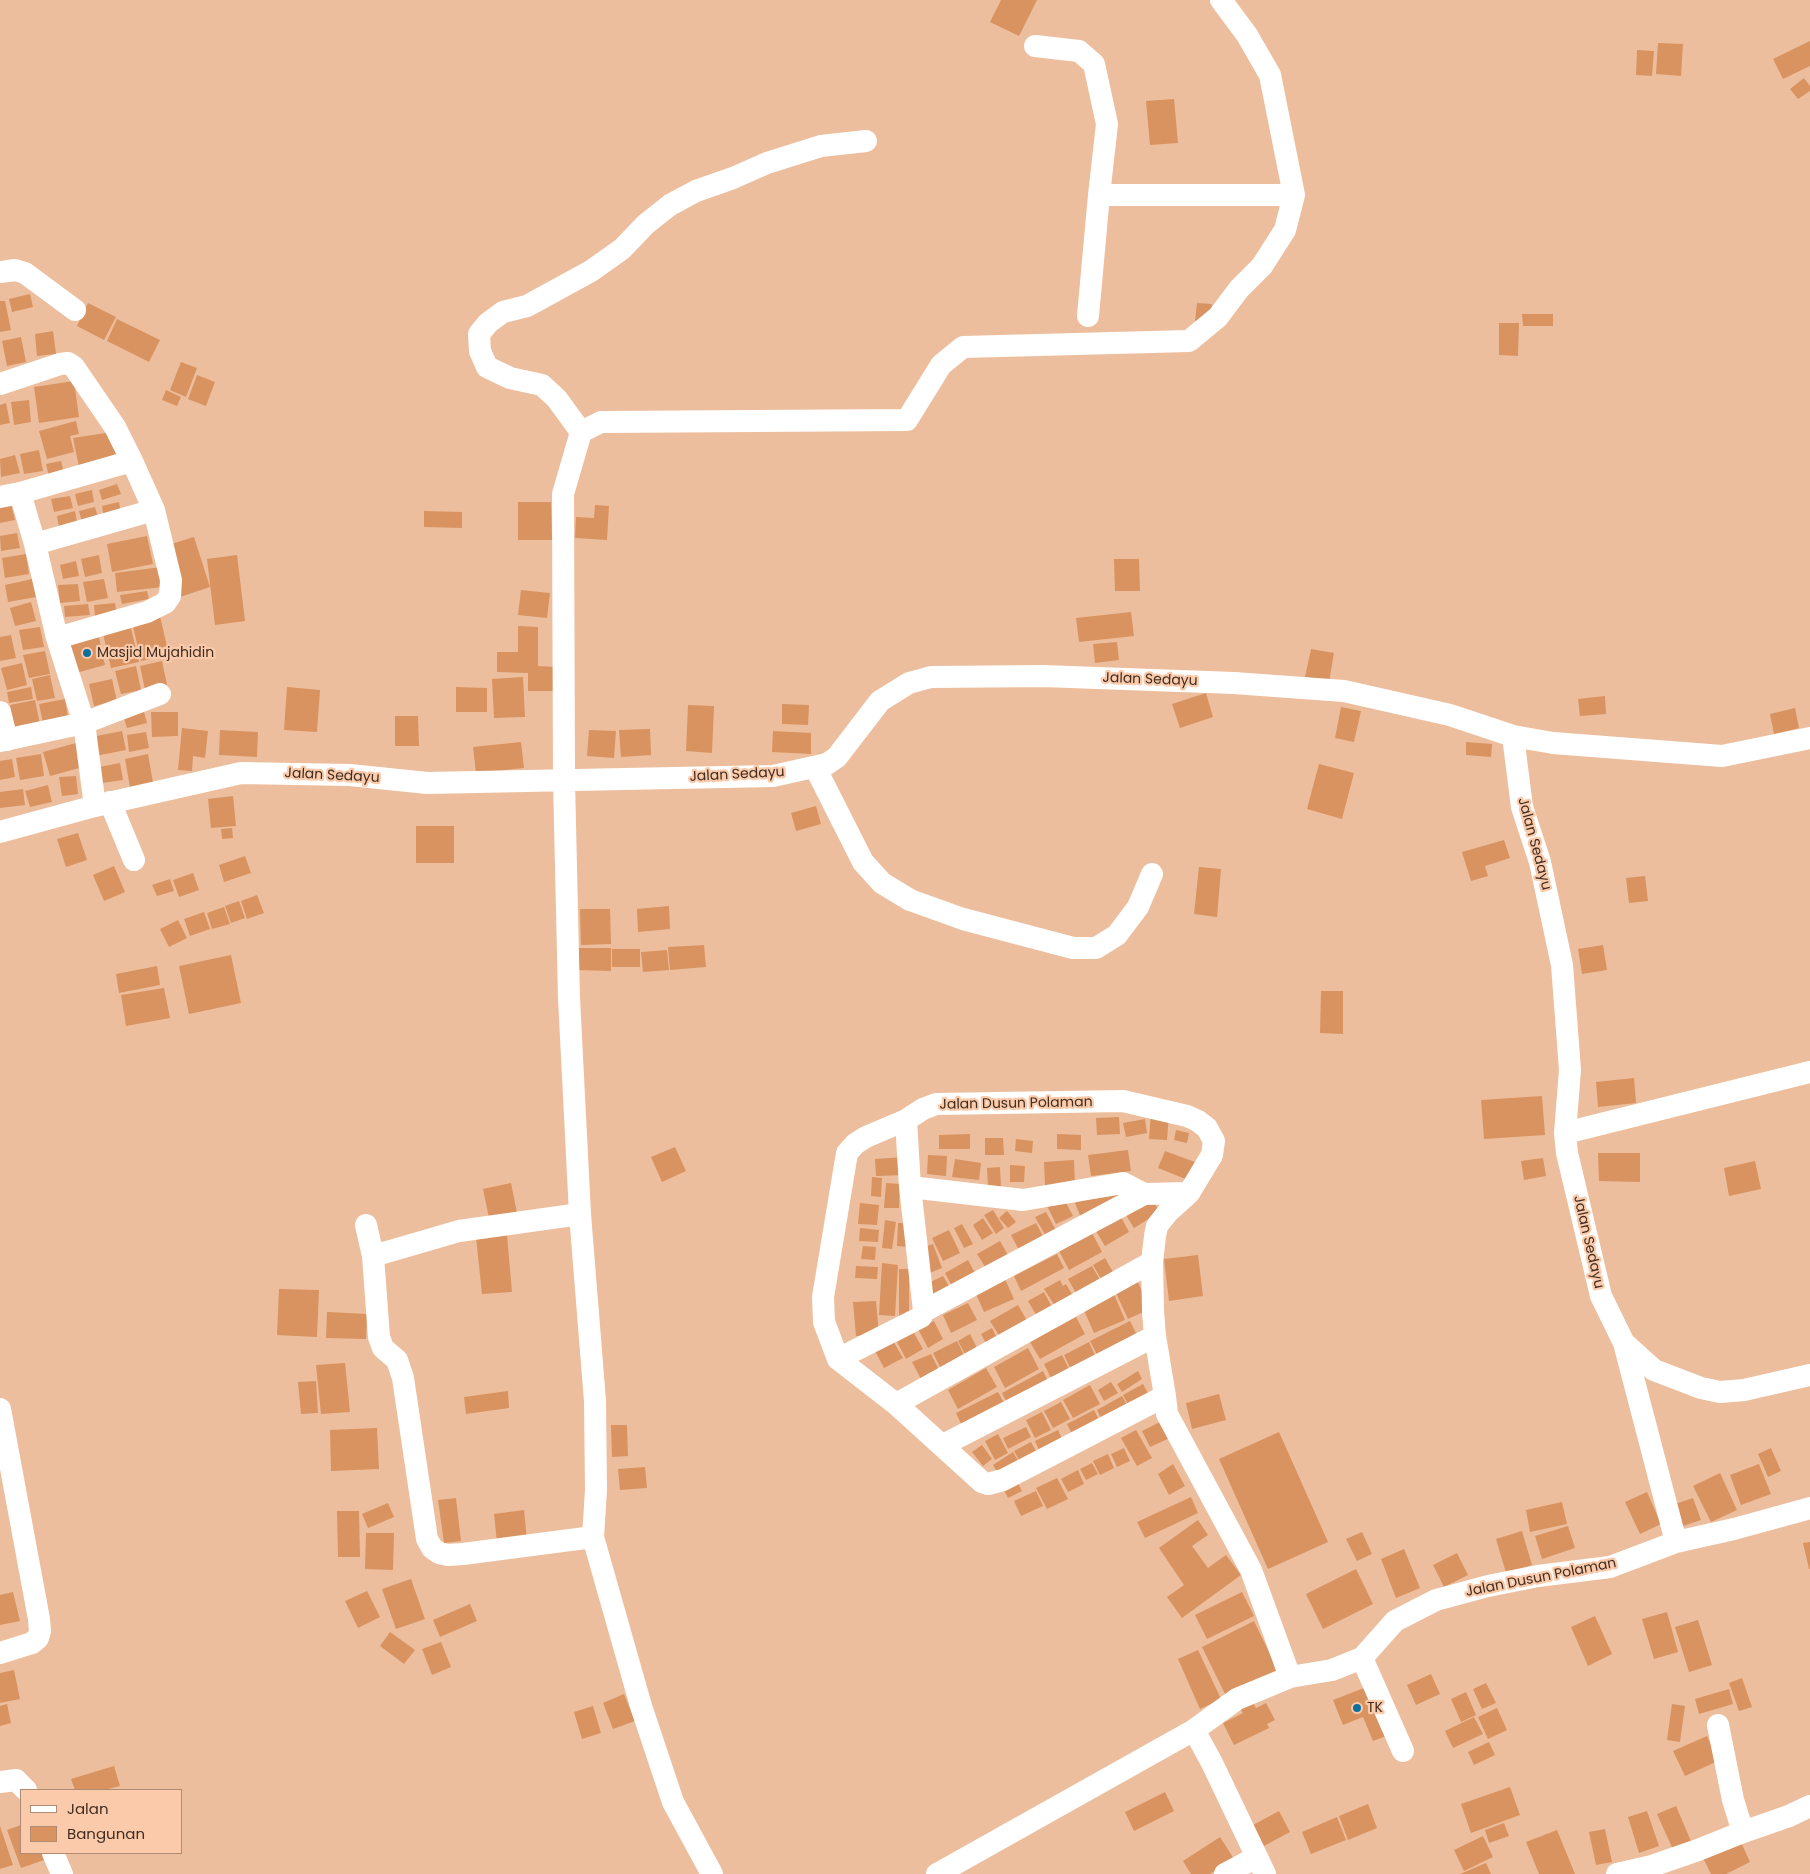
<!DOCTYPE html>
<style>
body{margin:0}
#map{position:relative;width:1810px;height:1874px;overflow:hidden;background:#edbe9d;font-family:Poppins,sans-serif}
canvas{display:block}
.legend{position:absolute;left:20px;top:1789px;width:162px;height:65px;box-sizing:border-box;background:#facaaa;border:1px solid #b08b73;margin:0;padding:6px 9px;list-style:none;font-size:15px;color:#402d21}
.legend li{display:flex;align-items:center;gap:10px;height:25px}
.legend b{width:25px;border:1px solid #b08b73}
</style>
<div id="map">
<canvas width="1810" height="1874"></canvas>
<ul class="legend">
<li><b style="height:6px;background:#fff"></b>Jalan</li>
<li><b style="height:14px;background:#d89360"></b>Bangunan</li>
</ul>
</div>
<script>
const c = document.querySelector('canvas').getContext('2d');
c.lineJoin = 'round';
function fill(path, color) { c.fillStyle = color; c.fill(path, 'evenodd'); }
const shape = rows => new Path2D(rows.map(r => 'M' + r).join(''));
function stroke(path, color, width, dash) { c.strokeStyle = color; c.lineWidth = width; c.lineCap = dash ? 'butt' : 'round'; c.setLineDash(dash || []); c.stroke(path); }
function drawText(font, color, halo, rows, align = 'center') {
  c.font = font + ' Poppins,sans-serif'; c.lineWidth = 4.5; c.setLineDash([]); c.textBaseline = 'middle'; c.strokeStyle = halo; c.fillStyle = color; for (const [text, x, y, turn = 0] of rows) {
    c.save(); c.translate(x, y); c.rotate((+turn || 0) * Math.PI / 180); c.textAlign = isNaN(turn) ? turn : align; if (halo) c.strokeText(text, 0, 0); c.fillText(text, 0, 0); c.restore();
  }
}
fill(shape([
 [1001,0,1037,0,1019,36,990,22],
 [1810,41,1810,66,1783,79,1773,59],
 [1658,43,1683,44,1681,76,1656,74],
 [1637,50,1654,51,1652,76,1636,75],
 [1804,78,1810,86,1810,91,1798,99,1790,89],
 [1174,99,1178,143,1150,145,1146,101],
 [30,294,33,307,12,312,9,299],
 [0,301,5,301,11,330,0,332],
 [88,303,116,317,104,340,77,326],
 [1197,303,1212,304,1210,323,1195,321],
 [1522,314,1553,314,1553,326,1523,326],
 [117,319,160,340,149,362,107,341],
 [1499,323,1519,323,1518,356,1499,355],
 [53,331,56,354,37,356,35,334],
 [21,337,26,362,7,366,2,341],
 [181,362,197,368,186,397,170,390],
 [197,375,215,382,206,406,188,399],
 [74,381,79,417,39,423,34,387],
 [166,390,181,397,177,406,162,400],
 [29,400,31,422,14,425,11,402],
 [6,403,10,423,0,425,0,405],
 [76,421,79,434,70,436,74,452,47,459,39,431],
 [112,432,117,460,79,467,73,438],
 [39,450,43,471,24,474,20,454],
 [15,455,20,473,1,477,0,459],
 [61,461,65,477,50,481,46,464],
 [117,484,121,494,102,500,99,490],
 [92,490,94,502,78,506,75,494],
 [70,496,73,508,54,512,51,499],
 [119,502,121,514,104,517,102,506],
 [518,502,551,502,552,540,518,540],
 [11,504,15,520,0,523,0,507],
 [595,505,609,506,607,540,575,538,576,517,594,518],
 [95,507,98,518,82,522,79,511],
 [75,511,77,522,59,527,57,516],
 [424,511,462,512,462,528,424,527],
 [17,533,20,548,1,551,0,536],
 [147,536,153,564,112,572,107,544],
 [194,537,210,587,180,597,165,546],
 [26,554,29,574,5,578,2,558],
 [99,555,102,573,85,577,81,559],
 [237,555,245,621,215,625,207,559],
 [1114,559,1139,559,1140,591,1115,591],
 [76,561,79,576,63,579,60,565],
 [161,567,163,587,117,592,115,573],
 [32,579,36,597,8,602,5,585],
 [104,579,108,598,87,602,83,582],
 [78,584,80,601,60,603,58,585],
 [521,590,550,593,547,618,518,615],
 [147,591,149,599,122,604,120,595],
 [31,602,36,621,15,626,10,608],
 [115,603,117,615,95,617,94,605],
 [88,604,90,615,65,617,64,606],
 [1131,612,1134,636,1079,642,1076,618],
 [160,616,169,655,141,661,132,622],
 [518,626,538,627,538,666,555,667,555,691,528,691,528,673,497,672,497,652,518,652],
 [40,627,44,647,23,650,19,630],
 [131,628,139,662,111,668,103,634],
 [98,633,105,665,76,673,68,640],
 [11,635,16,658,0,661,0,637],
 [1117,642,1119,660,1095,663,1093,644],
 [1311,649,1334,653,1329,682,1305,677],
 [45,651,50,674,29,678,23,655],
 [162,661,167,685,145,690,140,666],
 [22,663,27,685,7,690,1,668],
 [136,666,141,690,121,694,115,671],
 [50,675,55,698,37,701,32,679],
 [523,677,525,717,494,718,492,679],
 [112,679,117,701,94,706,89,684],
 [31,687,33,699,9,703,7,692],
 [287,687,320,690,317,732,284,730],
 [456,687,487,688,487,712,456,712],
 [1206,693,1213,717,1180,728,1172,704],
 [1605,696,1606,714,1580,716,1578,699],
 [65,699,69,723,44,728,39,704],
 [35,700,41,729,16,734,10,705],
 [782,704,809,705,808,725,782,724],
 [688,705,714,706,712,753,686,751],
 [1341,707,1361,711,1354,742,1335,738],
 [1795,708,1799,728,1774,734,1770,714],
 [144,712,147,723,127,728,124,718],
 [151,712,178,712,178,736,152,737],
 [395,716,418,716,419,746,395,746],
 [182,728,208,731,205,758,193,756,192,771,178,770],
 [650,729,651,755,621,757,619,730],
 [220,730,258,732,257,757,219,755],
 [589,730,616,731,614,758,587,756],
 [122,731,126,750,95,756,91,737],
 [773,731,811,733,811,754,772,752],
 [146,732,149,748,129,752,127,735],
 [521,742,524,768,476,773,473,747],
 [1466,742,1492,744,1491,757,1466,755],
 [76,743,83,767,50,776,43,752],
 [41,754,44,776,20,780,16,758],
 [148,754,154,788,131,793,125,759],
 [12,759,15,777,0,780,0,761],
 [120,763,123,780,102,783,99,767],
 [1319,764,1354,773,1342,819,1307,809],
 [76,776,78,794,62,796,59,777],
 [48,785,52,802,30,807,25,791],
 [23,789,25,805,0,808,0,792],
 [233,796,236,826,211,828,208,799],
 [816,806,821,824,796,831,791,813],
 [416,826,454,826,454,863,416,863],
 [232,828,233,838,222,839,221,829],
 [78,833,87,860,66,867,57,839],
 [1504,840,1510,858,1485,866,1488,876,1471,881,1462,852],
 [245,856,251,873,224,882,219,865],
 [114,866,125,892,104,901,93,875],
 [1199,867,1221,869,1217,917,1194,914],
 [193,873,199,890,179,897,173,880],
 [1645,876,1648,901,1629,903,1626,878],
 [170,879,174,891,157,896,152,885],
 [257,895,264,913,247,919,241,901],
 [239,901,245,918,231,923,225,906],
 [669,906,670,929,638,932,637,909],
 [224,907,230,924,212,929,207,913],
 [580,909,610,909,611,944,581,945],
 [204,912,210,929,190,936,184,919],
 [178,920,187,938,169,947,160,929],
 [704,945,706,967,670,970,668,947],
 [1603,945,1607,970,1582,974,1578,949],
 [574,948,611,948,611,971,574,970],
 [612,949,640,949,640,967,612,967],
 [667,950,669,970,643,972,641,952],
 [231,955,241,1003,189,1014,179,966],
 [157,966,160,985,119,993,116,974],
 [164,988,170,1018,126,1026,121,995],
 [1321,991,1343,991,1343,1034,1320,1033],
 [1634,1078,1636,1103,1598,1107,1596,1082],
 [1542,1096,1545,1135,1484,1139,1481,1100],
 [1151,1113,1169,1114,1167,1140,1149,1139],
 [1119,1117,1120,1134,1097,1135,1096,1118],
 [1145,1119,1147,1133,1126,1137,1123,1123],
 [1176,1130,1189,1133,1187,1143,1174,1140],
 [970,1134,970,1149,939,1149,939,1135],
 [1057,1134,1081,1135,1081,1150,1057,1149],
 [985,1138,1003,1138,1004,1155,985,1155],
 [1016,1139,1033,1141,1032,1153,1015,1151],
 [675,1147,686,1171,662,1182,651,1157],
 [1128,1150,1131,1171,1091,1176,1088,1155],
 [1165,1151,1195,1162,1188,1180,1158,1168],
 [1598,1153,1640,1153,1640,1182,1599,1181],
 [928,1155,947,1156,946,1176,927,1174],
 [905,1157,906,1175,876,1176,875,1159],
 [1543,1158,1546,1176,1524,1180,1521,1161],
 [955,1159,981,1163,979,1180,952,1177],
 [1074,1160,1075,1185,1045,1186,1044,1162],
 [1755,1161,1761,1189,1729,1196,1724,1168],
 [1010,1165,1025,1166,1024,1182,1010,1182],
 [1000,1167,1001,1187,988,1187,987,1168],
 [872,1177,882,1178,881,1197,871,1196],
 [511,1183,517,1213,489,1218,483,1189],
 [886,1183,900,1184,899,1208,884,1208],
 [1116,1187,1121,1202,1081,1218,1075,1203],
 [1149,1195,1160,1212,1134,1228,1124,1212],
 [1063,1197,1073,1216,1056,1224,1047,1206],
 [860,1203,879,1205,877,1225,858,1224],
 [993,1210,1004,1228,996,1234,984,1215],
 [1007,1211,1016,1222,1008,1228,999,1218],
 [1046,1212,1058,1234,1048,1240,1035,1217],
 [1121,1217,1129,1232,1105,1246,1096,1231],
 [983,1218,993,1233,982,1240,973,1225],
 [885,1220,896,1222,892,1249,882,1248],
 [898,1223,910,1223,908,1247,897,1246],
 [1036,1223,1045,1240,1020,1252,1011,1235],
 [962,1224,973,1244,964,1248,954,1228],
 [860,1228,879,1230,878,1242,859,1241],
 [949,1230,960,1253,943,1261,932,1238],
 [1091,1231,1102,1252,1069,1270,1058,1249],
 [507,1235,512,1292,482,1294,476,1237],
 [1000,1241,1009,1257,987,1270,977,1254],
 [933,1244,942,1268,927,1274,918,1249],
 [863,1246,876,1247,875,1260,861,1259],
 [1057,1254,1064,1268,1021,1291,1014,1276],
 [1198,1255,1203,1296,1169,1301,1164,1259],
 [1105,1258,1113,1272,1101,1279,1093,1265],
 [968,1260,975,1273,952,1286,945,1273],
 [882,1263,898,1265,895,1316,879,1315],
 [856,1266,878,1267,877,1279,855,1278],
 [1092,1266,1100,1280,1076,1293,1068,1279],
 [899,1269,909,1269,909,1318,899,1318],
 [943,1276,950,1288,928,1299,922,1286],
 [1005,1279,1014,1299,984,1312,975,1292],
 [1060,1280,1063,1286,1066,1284,1073,1296,1055,1306,1044,1289],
 [1137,1280,1150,1309,1128,1319,1115,1291],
 [279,1289,319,1290,317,1337,277,1335],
 [1044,1292,1053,1309,1038,1318,1028,1301],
 [1114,1294,1125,1320,1094,1333,1083,1308],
 [876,1301,879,1335,856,1336,853,1302],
 [968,1303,977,1320,951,1333,943,1315],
 [1018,1305,1029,1324,1002,1340,990,1321],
 [327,1312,367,1314,366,1339,326,1338],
 [1076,1317,1085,1334,1040,1359,1030,1342],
 [934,1321,943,1339,928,1348,918,1329],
 [1130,1321,1136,1333,1099,1359,1090,1341],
 [992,1328,999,1342,988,1347,981,1334],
 [914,1333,923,1349,906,1359,897,1342],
 [970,1334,978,1350,966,1356,958,1341],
 [892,1339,903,1358,884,1368,874,1349],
 [957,1341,967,1361,943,1373,933,1353],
 [1089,1342,1097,1360,1072,1372,1064,1355],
 [1028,1348,1039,1369,1005,1388,994,1367],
 [931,1354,939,1370,921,1379,912,1362],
 [1062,1355,1072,1375,1054,1384,1044,1364],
 [345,1363,350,1412,321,1414,316,1365],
 [986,1368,997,1387,958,1409,948,1390],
 [1043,1371,1050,1385,1009,1407,1002,1393],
 [1138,1371,1142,1379,1122,1392,1117,1384],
 [316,1381,318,1413,301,1414,298,1382],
 [1111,1382,1118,1393,1104,1401,1098,1390],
 [1143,1384,1150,1397,1130,1408,1123,1395],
 [1090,1385,1100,1404,1073,1418,1063,1400],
 [508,1391,509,1408,466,1414,464,1397],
 [998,1392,1007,1408,964,1430,956,1413],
 [1219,1394,1226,1420,1192,1429,1186,1403],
 [1122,1396,1130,1410,1104,1424,1097,1410],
 [1061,1402,1070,1419,1053,1428,1044,1411],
 [1094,1410,1102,1426,1075,1440,1067,1424],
 [1042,1412,1051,1430,1035,1438,1026,1420],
 [1166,1419,1174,1436,1150,1447,1142,1431],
 [611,1425,627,1425,628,1456,612,1457],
 [1026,1427,1031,1437,1008,1449,1003,1438],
 [377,1428,379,1469,331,1471,330,1430],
 [1058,1430,1065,1445,1042,1457,1035,1441],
 [1136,1430,1152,1458,1137,1466,1121,1438],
 [1279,1432,1328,1542,1268,1569,1219,1459],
 [998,1434,1008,1453,995,1460,985,1441],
 [1031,1442,1040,1458,1023,1467,1014,1451],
 [982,1445,992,1459,983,1466,972,1452],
 [1124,1448,1130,1461,1117,1467,1111,1454],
 [1771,1448,1781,1471,1768,1477,1758,1454],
 [1013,1452,1022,1467,1002,1480,993,1465],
 [1108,1454,1114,1468,1100,1475,1093,1461],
 [1092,1463,1098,1474,1086,1480,1080,1469],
 [1173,1464,1185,1486,1169,1495,1158,1474],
 [1759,1464,1771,1494,1741,1505,1730,1475],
 [645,1467,647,1488,620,1490,618,1469],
 [1078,1470,1084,1484,1068,1492,1061,1479],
 [1720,1473,1737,1510,1711,1522,1693,1486],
 [1057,1478,1068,1499,1047,1509,1036,1488],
 [1017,1481,1022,1491,1008,1498,1003,1488],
 [1036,1491,1043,1506,1021,1516,1014,1501],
 [1647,1492,1661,1524,1640,1534,1625,1502],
 [1191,1497,1198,1513,1145,1538,1137,1522],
 [456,1498,461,1541,444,1543,438,1500],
 [1693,1498,1701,1520,1677,1528,1669,1506],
 [1562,1502,1567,1524,1530,1532,1526,1510],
 [388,1503,394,1517,368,1528,362,1514],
 [524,1510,527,1540,497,1543,494,1514],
 [337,1511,359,1511,360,1557,338,1557],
 [1198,1520,1208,1535,1192,1546,1208,1568,1226,1555,1241,1575,1182,1618,1167,1597,1184,1585,1159,1548],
 [1568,1526,1575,1548,1542,1559,1535,1536],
 [1522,1531,1532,1565,1506,1573,1496,1539],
 [1362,1532,1372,1554,1357,1561,1346,1539],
 [366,1533,394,1533,393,1570,365,1569],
 [1810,1542,1810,1569,1809,1569,1803,1543],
 [1404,1549,1420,1588,1396,1598,1381,1559],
 [1457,1553,1468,1575,1444,1587,1433,1565],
 [1356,1569,1373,1604,1323,1629,1306,1594],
 [411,1579,425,1619,396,1629,382,1589],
 [367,1591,380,1617,358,1628,345,1601],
 [13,1592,20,1621,0,1625,0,1595],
 [1242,1592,1254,1616,1207,1639,1195,1615],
 [470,1604,477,1621,440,1637,433,1620],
 [1667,1612,1678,1652,1654,1659,1642,1619],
 [1595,1616,1612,1654,1588,1666,1571,1627],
 [1698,1620,1712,1665,1689,1672,1675,1627],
 [1254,1621,1278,1671,1226,1696,1202,1647],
 [390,1632,415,1650,404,1664,380,1646],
 [441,1642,451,1667,432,1675,422,1649],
 [1198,1650,1221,1699,1200,1709,1178,1659],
 [14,1670,20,1699,0,1703,0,1673],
 [1431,1674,1440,1694,1416,1705,1407,1685],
 [1742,1678,1752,1707,1739,1711,1729,1683],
 [1486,1683,1496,1703,1482,1709,1473,1689],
 [1369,1686,1389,1735,1373,1741,1363,1717,1343,1725,1333,1700],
 [1729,1689,1733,1704,1699,1714,1695,1699],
 [1466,1692,1476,1715,1461,1722,1451,1699],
 [624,1694,635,1721,613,1729,603,1703],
 [1253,1703,1256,1708,1266,1703,1275,1720,1267,1724,1269,1728,1234,1745,1223,1723,1243,1713,1240,1709],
 [7,1704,11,1723,0,1726,0,1706],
 [1672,1704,1685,1706,1680,1742,1667,1740],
 [593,1706,601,1733,582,1739,574,1712],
 [1497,1708,1507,1730,1488,1739,1478,1717],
 [1474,1717,1483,1734,1453,1748,1445,1731],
 [1707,1736,1718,1761,1685,1776,1673,1751],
 [1489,1742,1495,1755,1474,1765,1468,1752],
 [114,1766,120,1786,104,1790,75,1790,71,1779],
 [1510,1787,1520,1815,1471,1833,1461,1804],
 [1165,1792,1174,1811,1134,1831,1125,1812],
 [1368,1804,1377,1828,1348,1840,1339,1816],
 [1676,1806,1693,1846,1675,1854,1657,1814],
 [1279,1811,1290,1832,1264,1846,1253,1825],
 [1647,1811,1659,1846,1639,1853,1628,1817],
 [1337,1817,1346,1840,1311,1854,1302,1832],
 [1504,1823,1509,1836,1489,1843,1485,1830],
 [21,1825,21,1853,42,1853,44,1860,21,1868,7,1830],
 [0,1826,13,1865,0,1869],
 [1605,1829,1612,1862,1596,1865,1589,1832],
 [1557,1830,1575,1874,1539,1874,1526,1842],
 [1483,1836,1493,1857,1464,1871,1454,1850],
 [1220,1837,1234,1859,1210,1874,1191,1874,1183,1861],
 [1740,1840,1750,1862,1726,1874,1711,1874,1703,1858],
 [1486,1863,1491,1874,1460,1874]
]), '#d89360');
stroke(shape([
 [1035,46,1079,51,1094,64,1107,124,1099,195,1294,195],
 [0,272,15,270,25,273,75,310],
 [1088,316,1099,195],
 [0,384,60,364,68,363,74,367,115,427,132,461,154,510,171,580,170,596,165,603,147,612,57,638],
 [581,432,557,399,542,385,510,378,487,367,480,351,479,334,488,323,503,312,527,306,591,271,622,249,646,224,670,205,696,191,733,178,767,163,821,146,866,141],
 [20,493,35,544,57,638,84,723,95,806],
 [0,497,20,493,132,461],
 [35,544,154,510],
 [0,712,7,740],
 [1513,736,1553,743,1722,756,1810,738],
 [0,741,84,723,160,694],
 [815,767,863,862,882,883,910,900,963,919,1073,948,1096,948,1117,935,1138,907,1152,874],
 [110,802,134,860],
 [0,832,95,806,241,773,350,775,427,783,773,776,827,764,837,757,880,701,909,683,931,677,1043,676,1234,683,1344,691,1450,715,1513,736,1522,807,1540,862,1562,965,1570,1070,1565,1133,1567,1153,1601,1296,1624,1343,1654,1370,1701,1388,1720,1392,1744,1390,1810,1375],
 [1565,1133,1810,1072],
 [910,1187,1023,1200,1123,1183,1144,1194,1189,1193],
 [366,1225,373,1256,379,1337,383,1348,397,1360,403,1378,427,1539,432,1548,439,1553,448,1555,463,1554,593,1537],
 [373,1256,459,1231,580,1214],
 [924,1311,1144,1194],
 [1624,1343,1676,1542],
 [838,1359,921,1317,924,1311,910,1187,906,1120],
 [1165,1396,1155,1336,1153,1311,1152,1262,1155,1236,1157,1226,1168,1212,1189,1193,1212,1155,1214,1141,1207,1128,1198,1121,1187,1116,1123,1101,936,1104,923,1109,906,1120,866,1137,855,1144,847,1153,823,1297,824,1322,838,1359,896,1404,982,1482,988,1484,1003,1480,1165,1396,1167,1414,1251,1570,1290,1677,1332,1670,1362,1658,1395,1621,1436,1600,1488,1586,1538,1576,1610,1567,1676,1542,1734,1529,1810,1508],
 [896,1404,1152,1262],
 [0,1409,39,1619,40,1631,38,1638,32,1643,0,1653],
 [943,1445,1155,1336],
 [1362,1658,1403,1751],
 [0,1782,16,1780,26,1790],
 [1743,1832,1789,1816,1810,1806],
 [53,1853,62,1874],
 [712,1874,673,1802,641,1706,593,1537,596,1490,595,1401,580,1214,569,998,564,780,563,494,581,432,601,422,907,420,941,365,963,347,1189,341,1218,317,1239,289,1262,266,1285,230,1294,195,1270,75,1247,35,1221,0],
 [937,1874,1194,1730],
 [1225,1874,1257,1857],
 [1265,1874,1212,1763,1194,1730,1237,1699,1290,1677],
 [1617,1874,1652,1866,1698,1850,1743,1832,1733,1800,1718,1725]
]), '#fff', 22);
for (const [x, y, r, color] of [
 [87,653,5,"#0c709d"],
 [1357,1708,5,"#0c709d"]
]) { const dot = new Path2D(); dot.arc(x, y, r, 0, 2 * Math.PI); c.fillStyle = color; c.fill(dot); stroke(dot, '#facaaa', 2); }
drawText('14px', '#402d21', '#facaaa', [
 ["Masjid Mujahidin",97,653],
 ["TK",1367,1708]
], 'left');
drawText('14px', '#402d21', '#facaaa', [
 ["Jalan Sedayu",1150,680,2],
 ["Jalan Sedayu",737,775,-3],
 ["Jalan Sedayu",332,776,3],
 ["Jalan Sedayu",1534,844,75],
 ["Jalan Dusun Polaman",1016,1104,-1],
 ["Jalan Sedayu",1588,1242,77],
 ["Jalan Dusun Polaman",1541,1578,-11]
]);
</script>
